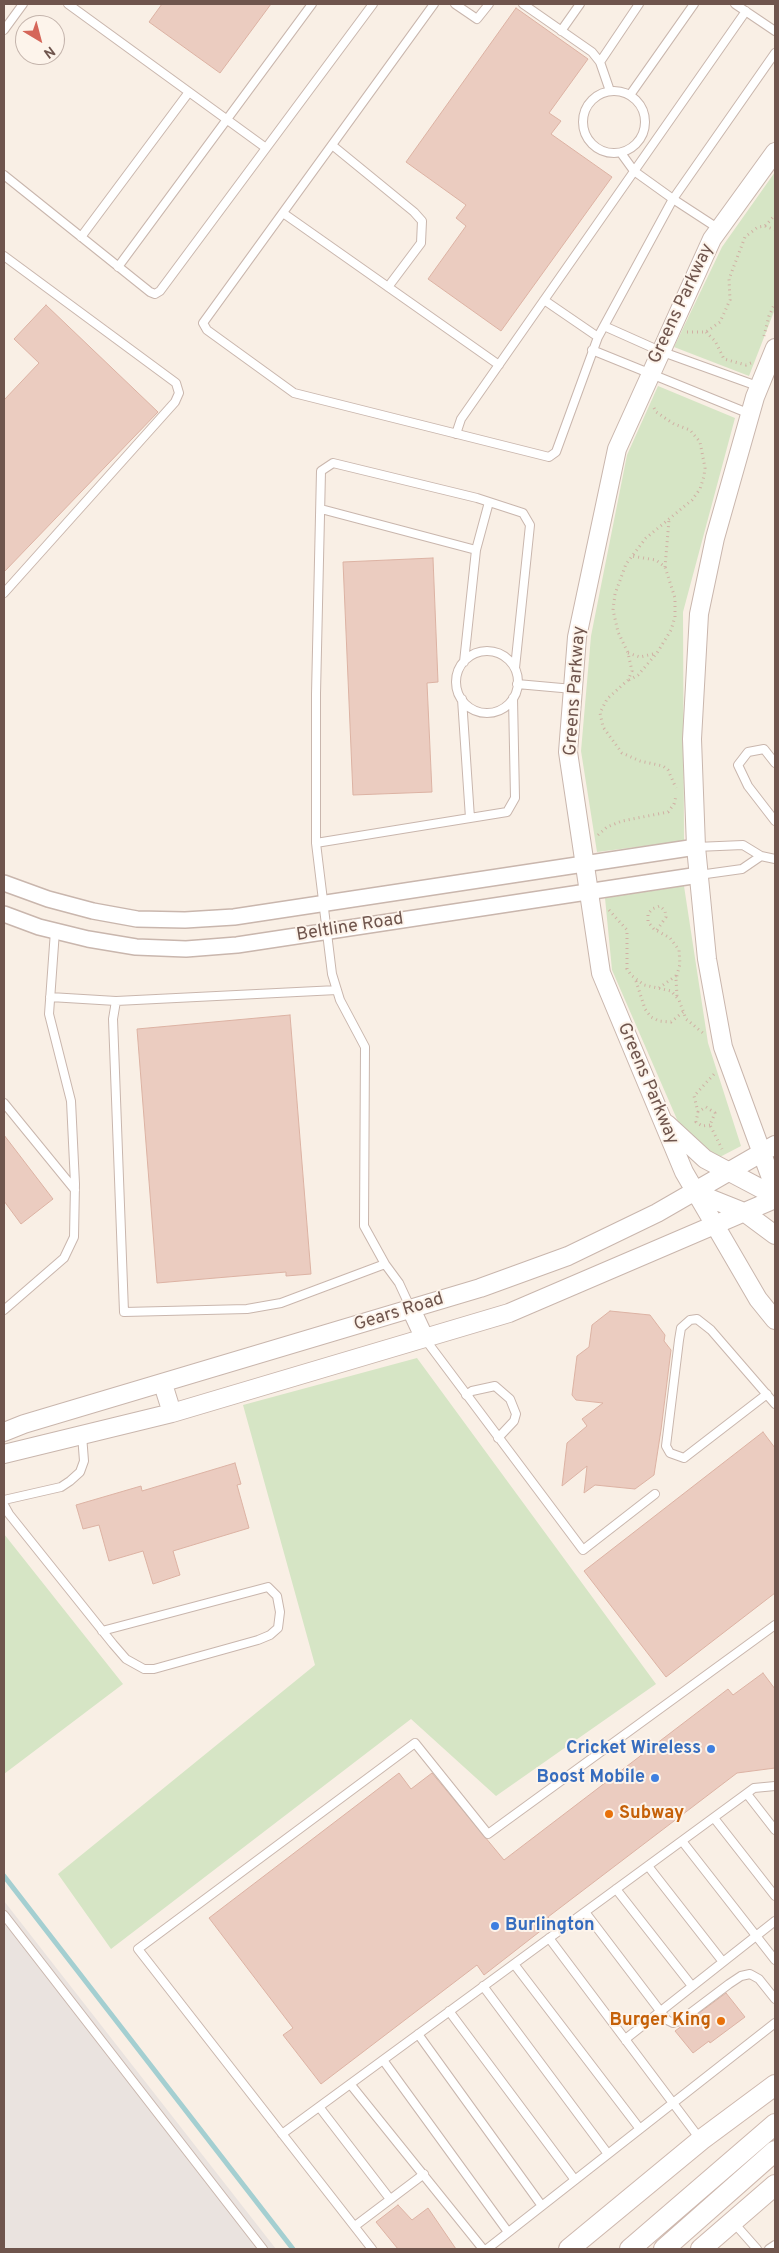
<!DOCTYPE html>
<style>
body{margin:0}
#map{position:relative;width:779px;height:2253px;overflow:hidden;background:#f9efe5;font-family:Overpass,sans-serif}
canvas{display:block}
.frame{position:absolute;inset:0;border:5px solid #6f554d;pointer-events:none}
.north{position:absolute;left:15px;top:15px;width:50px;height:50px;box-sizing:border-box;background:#fdf4eb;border:1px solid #c4b4ac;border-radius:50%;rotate:143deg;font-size:14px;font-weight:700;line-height:20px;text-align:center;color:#6f554d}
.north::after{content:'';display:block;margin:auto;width:18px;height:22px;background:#d56659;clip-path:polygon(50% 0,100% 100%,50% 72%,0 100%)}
</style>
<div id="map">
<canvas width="779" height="2253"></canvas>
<div class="frame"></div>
<div class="north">N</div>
</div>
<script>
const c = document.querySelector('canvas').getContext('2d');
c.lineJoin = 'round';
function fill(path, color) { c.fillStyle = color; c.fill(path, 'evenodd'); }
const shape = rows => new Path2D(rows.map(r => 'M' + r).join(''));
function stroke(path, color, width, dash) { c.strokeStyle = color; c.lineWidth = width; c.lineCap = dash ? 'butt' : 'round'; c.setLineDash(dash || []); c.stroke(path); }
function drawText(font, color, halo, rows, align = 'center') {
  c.font = font + ' Overpass,sans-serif'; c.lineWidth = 4; c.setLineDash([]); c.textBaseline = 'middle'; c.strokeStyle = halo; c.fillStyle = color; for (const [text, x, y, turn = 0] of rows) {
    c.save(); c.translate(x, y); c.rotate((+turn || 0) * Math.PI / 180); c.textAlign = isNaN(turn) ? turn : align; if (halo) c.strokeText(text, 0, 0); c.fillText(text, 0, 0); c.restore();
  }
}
fill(shape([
 [4,1901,276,2249,4,2249]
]), '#eae3df');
fill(shape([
 [775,172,775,309,749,376,674,347,722,247],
 [658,386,735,418,683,612,684,841,597,852,581,751,591,636,627,455],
 [684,886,708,1043,741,1146,718,1158,679,1124,612,970,605,898],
 [417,1358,656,1684,496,1796,411,1719,111,1949,58,1874,315,1665,243,1405],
 [4,1534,123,1684,4,1774]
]), '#d6e5c5');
stroke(shape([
 [4,1876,293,2249]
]), '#a4cfd1', 5);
const building = shape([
 [162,4,271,4,220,73,149,22,162,4],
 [516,8,588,59,549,113,561,121,551,134,612,177,501,331,428,279,466,226,456,218,466,205,406,162,516,8],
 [46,305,158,412,4,572,4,400,39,363,14,339,46,305],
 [433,558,438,682,427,683,432,792,353,795,343,562,433,558],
 [290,1015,311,1274,286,1276,286,1272,157,1283,137,1029,290,1015],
 [4,1135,53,1199,21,1224,4,1201,4,1135],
 [610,1311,650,1315,665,1335,664,1341,671,1350,661,1430,654,1475,635,1489,595,1485,584,1493,587,1466,562,1486,567,1443,587,1426,582,1419,603,1403,576,1400,572,1395,577,1356,589,1347,592,1325,610,1311],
 [763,1432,775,1448,775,1593,666,1677,584,1571,763,1432],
 [235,1463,241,1484,237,1485,249,1528,173,1551,180,1575,153,1584,143,1551,109,1561,99,1525,83,1529,76,1505,141,1486,142,1491,235,1463],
 [763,1673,775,1689,775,1768,737,1773,548,1917,552,1922,484,1975,477,1965,321,2084,283,2035,293,2028,209,1918,399,1773,411,1789,432,1773,504,1860,728,1689,733,1695,763,1673],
 [726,1993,745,2017,710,2043,709,2041,693,2053,675,2031,726,1993],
 [398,2205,412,2220,428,2208,456,2249,398,2249,376,2222,398,2205]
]);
fill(building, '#ebccc0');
stroke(building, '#dcb2a3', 1);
const service = shape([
 [68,4,266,148],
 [434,4,203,323,207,330,294,393,549,457,556,452,598,337,673,199,719,229],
 [455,4,477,19,489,4],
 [523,4,592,52,600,62,610,91],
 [735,4,775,31],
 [4,30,23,4],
 [561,31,580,4],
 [600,62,639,4],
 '583 122a31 31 0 1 1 62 0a31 31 0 1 1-62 0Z',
 [630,95,694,4],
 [332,145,414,212,422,221,421,243,388,287],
 [621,153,634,171,673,199,775,53],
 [4,175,150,292,155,294,160,291,373,4],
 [283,213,499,365],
 [81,237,189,92],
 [4,256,176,383,179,393,175,402,4,593],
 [118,267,312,4],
 [544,300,598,337],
 [604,326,660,351,760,387],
 [592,350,750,414],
 [456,434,461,419,746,11],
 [321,509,476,550],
 '456 682a31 31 0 1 1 62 0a31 31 0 1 1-62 0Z',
 [464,662,476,550,489,502],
 [517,684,573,689],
 [462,699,470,818],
 [775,763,764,749,748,752,738,765,748,786,775,821],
 [316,843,507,812,515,798,513,698],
 [696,847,743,845,761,856,775,859],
 [699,875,742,869,761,856],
 [337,990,116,1001,113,1019,124,1312,247,1309,281,1303,385,1264,364,1226,365,1047,340,1000,332,974,316,843,316,694,321,471,333,463,477,498,523,513,530,525,515,668],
 [50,997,116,1001],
 [4,1103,75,1190],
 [385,1264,399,1283,411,1309],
 [4,1310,64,1258,74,1237,75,1184,71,1101,49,1014,55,931],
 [425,1339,583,1550,655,1494],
 [767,1394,684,1458,670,1453,666,1446,679,1340,681,1328,690,1320,697,1319,711,1330,775,1404],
 [466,1395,472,1391,495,1386,510,1399,516,1414,514,1421,498,1438],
 [4,1500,61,1487,70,1481,80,1472,84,1461,82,1435],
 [4,1505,9,1514,113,1644,126,1659,144,1669,154,1669,258,1640,270,1635,278,1628,280,1612,277,1596,268,1587,102,1631],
 [747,1794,775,1830],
 [714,1818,775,1896],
 [682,1841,775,1960],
 [648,1866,723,1962],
 [616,1889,692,1986],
 [585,1912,667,2020,673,2023,680,2021,729,1984,741,1976,750,1974,759,1979,775,1999],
 [4,1915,263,2249],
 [549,1938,700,2139],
 [514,1964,640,2129],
 [483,1986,608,2154],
 [449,2011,575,2180],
 [418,2034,542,2206],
 [626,2041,628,2037,775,1921],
 [383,2060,508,2232],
 [351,2085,483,2249],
 [320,2108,390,2199],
 [282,2134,754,1788,775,1786],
 [734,2223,757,2249],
 [355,2226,424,2174],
 [372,2249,138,1949,415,1743,488,1834,775,1625],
 [487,2249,775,2023],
 [769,2249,775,2245]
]);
const minor = shape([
 [4,883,48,899,93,911,137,919,185,920,234,917,696,847],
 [4,914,39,927,88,939,136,947,186,949,237,945,699,875]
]);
const tertiary = shape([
 [775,152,712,239,617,449,577,637,568,752,601,973,684,1172,758,1299,775,1320],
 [775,348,755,397,715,538,699,614,692,739,696,847,707,959,723,1047,775,1189],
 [667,1124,705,1159,775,1196],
 [694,1192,744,1212,775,1235],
 [411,1309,424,1337],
 [163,1384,172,1413],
 [4,1432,24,1424,480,1288,568,1256,657,1213,775,1145],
 [4,1454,172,1413,509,1313,775,1199]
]);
const secondary = shape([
 [569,2249,701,2140,775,2085],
 [630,2249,775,2124],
 [664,2249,775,2151],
 [701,2249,775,2185]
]);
stroke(service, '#c9b6ad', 10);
stroke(minor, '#c9b6ad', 18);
stroke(tertiary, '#c9b6ad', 20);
stroke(secondary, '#ceb8ae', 22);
stroke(shape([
 [765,226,775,230],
 [687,332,706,332,720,322,730,300,729,279,745,237,758,227,765,226,775,215],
 [706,332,715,341,724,359,746,365,751,363],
 [764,336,769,316,775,303],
 [654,408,656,412,674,424,690,430,700,442,705,468,704,476,700,489,692,500,646,538,626,564,615,594,613,610,618,632,628,653,632,671,628,680,607,699,600,713,603,727,622,753,640,761,663,766,668,770,676,788],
 [665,567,669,520],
 [628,653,640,657,657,653],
 [629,680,638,675,657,653,671,630,675,617,675,598,665,567,656,560,631,556],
 [598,835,607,827,622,821,668,812,674,804,676,796],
 [609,910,627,930,627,969,631,975,644,985,671,991,679,1000,686,1019,703,1033],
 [657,930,666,917,665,911,660,906,652,909,648,914,648,922,654,929,670,938,679,950,680,964,676,979,677,996],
 [636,981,645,1009,651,1017,659,1021,671,1022,683,1012],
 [659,988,677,975],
 [698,1112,694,1096,716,1072],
 [710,1125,702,1126,696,1122,698,1112,706,1107,715,1113,710,1125,722,1149]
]), '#d0b0a4', 3, [1, 4]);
stroke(service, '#fff', 8);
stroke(minor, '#fff', 15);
stroke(tertiary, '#fff', 18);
stroke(secondary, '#fff', 20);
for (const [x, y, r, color] of [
 [711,1749,5,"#3f7fe0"],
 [655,1778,5,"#3f7fe0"],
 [609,1814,5,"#e8710a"],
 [495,1926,5,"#3f7fe0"],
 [721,2021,5,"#e8710a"]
]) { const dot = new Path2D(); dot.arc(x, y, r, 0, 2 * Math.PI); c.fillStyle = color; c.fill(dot); stroke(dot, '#fdf4eb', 2); }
drawText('18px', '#6f554d', '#fdf4eb', [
 ["Greens Parkway",682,304,-65],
 ["Greens Parkway",576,691,-86],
 ["Beltline Road",350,928,-9],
 ["Greens Parkway",647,1084,67],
 ["Gears Road",399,1313,-17]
]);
drawText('bold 18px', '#366cbe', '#fdf4eb', [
 ["Cricket Wireless",701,1749],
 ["Boost Mobile",645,1778],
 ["Burlington",505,1926,"left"]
], 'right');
drawText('bold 18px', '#c56008', '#fdf4eb', [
 ["Subway",619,1814],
 ["Burger King",711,2021,"right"]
], 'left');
</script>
